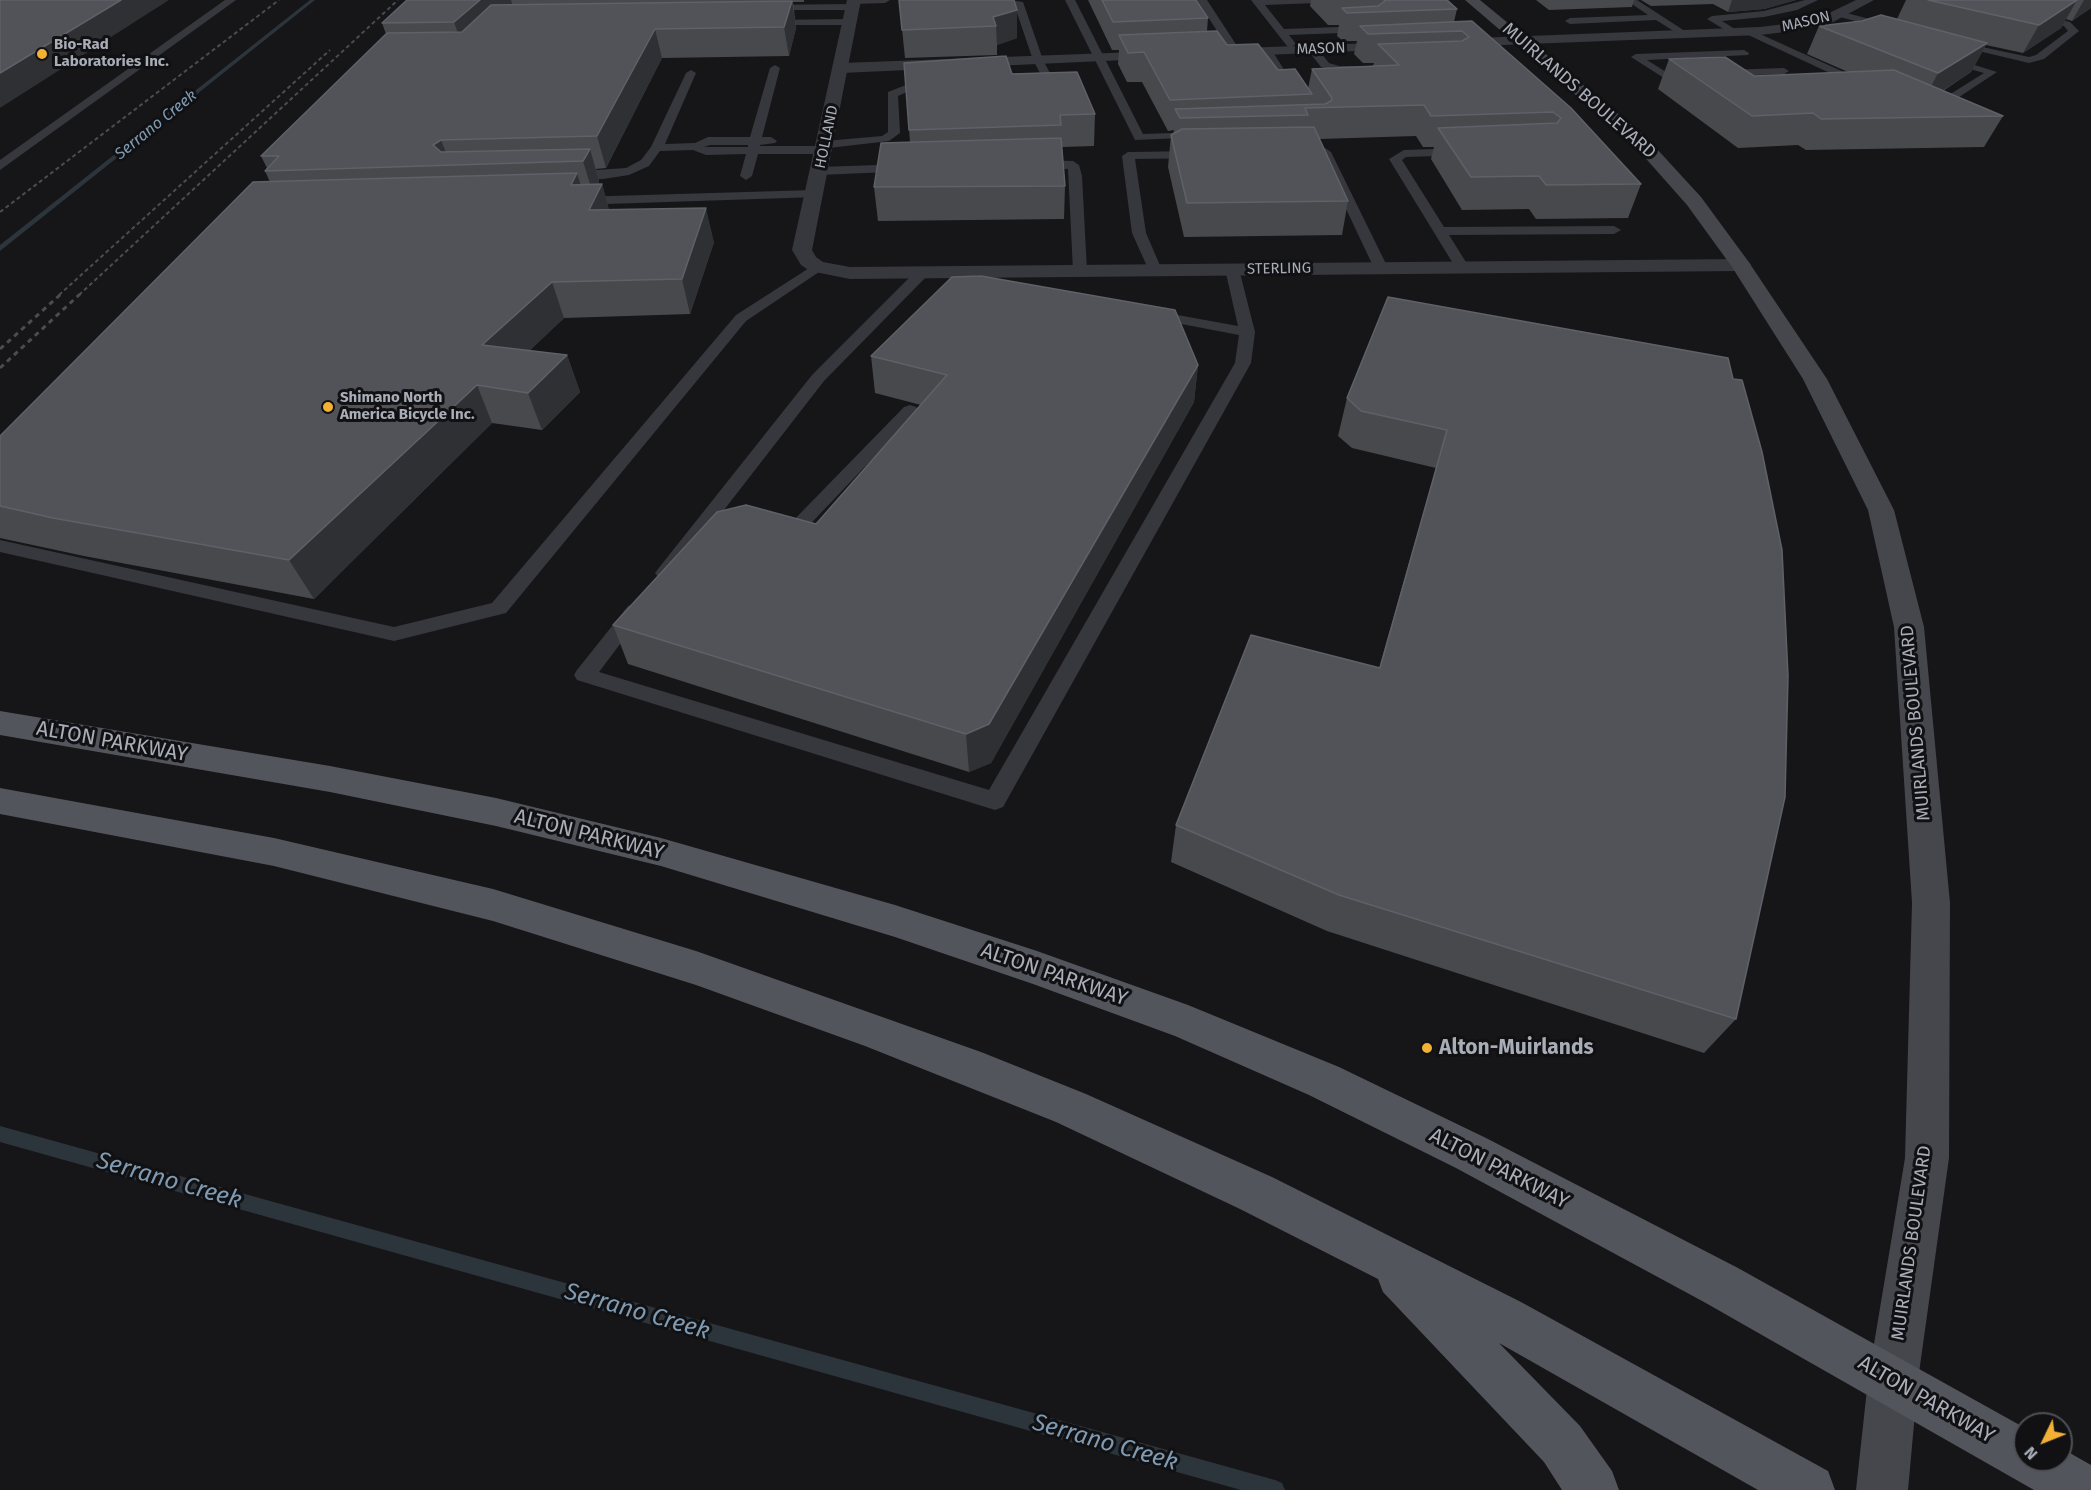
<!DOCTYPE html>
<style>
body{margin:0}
#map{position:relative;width:2091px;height:1490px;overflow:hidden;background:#161618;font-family:"Fira Sans",sans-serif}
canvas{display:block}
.north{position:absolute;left:2013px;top:1412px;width:60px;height:60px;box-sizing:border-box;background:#111113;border:2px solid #4d4f55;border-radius:50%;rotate:227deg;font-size:16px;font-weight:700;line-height:24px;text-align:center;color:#a8adb8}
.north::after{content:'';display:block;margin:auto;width:21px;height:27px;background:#f2b134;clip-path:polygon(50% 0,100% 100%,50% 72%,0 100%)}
</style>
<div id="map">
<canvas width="2091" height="1490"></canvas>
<div class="north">N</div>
</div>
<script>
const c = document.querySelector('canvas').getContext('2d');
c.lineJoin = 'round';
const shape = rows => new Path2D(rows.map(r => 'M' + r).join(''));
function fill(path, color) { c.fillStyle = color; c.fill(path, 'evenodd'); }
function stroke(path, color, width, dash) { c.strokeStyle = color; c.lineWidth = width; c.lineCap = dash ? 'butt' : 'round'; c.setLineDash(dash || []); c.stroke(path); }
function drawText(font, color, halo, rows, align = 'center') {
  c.font = font + ' "Fira Sans",sans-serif'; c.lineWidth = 6; c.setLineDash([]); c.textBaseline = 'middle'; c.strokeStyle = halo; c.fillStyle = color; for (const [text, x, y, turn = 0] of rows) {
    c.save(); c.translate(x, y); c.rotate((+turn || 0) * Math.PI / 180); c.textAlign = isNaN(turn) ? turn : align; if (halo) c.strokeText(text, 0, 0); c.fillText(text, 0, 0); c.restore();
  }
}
fill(shape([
 [310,0,315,0,0,251,0,245,310,0],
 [0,1126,1275,1480,1282,1483,1285,1490,1241,1490,0,1142,0,1126]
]), '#2c353c');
fill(shape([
 [225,0,236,0,0,170,0,160,225,0],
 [850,0,890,0,885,3,854,4,850,0],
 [1009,0,1023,2,1043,60,1051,75,1047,81,1021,84,1016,81,1021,78,1041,75,1033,60,1014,4,1009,0],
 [1065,0,1075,0,1143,134,1200,132,1206,135,1204,137,1135,140,1065,0],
 [1197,0,1207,0,1241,52,1240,54,1232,54,1197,0],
 [1251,0,1321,0,1316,3,1265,5,1284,29,1367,26,1372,29,1367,32,1289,35,1296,44,1291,47,1287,46,1251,0],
 [1626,0,1637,0,1691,35,1683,37,1656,20,1570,24,1565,21,1570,18,1648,15,1626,0],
 [1805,0,1818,0,1797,10,1764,17,1722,21,1738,31,1738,35,1735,36,1707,19,1712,16,1764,11,1805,0],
 [764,5,853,4,858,7,853,10,761,10,759,8,764,5],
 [1839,11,1896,26,1898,28,1893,31,1836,16,1834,14,1839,11],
 [2035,13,2070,22,2079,31,2044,59,2029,63,1949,44,1954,41,2029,57,2036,55,2068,31,2064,26,2032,18,2032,14,2035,13],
 [767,20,850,19,855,22,850,25,764,25,764,21,767,20],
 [1749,29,1868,83,1869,85,1868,87,1860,87,1746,34,1744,32,1749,29],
 [1308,47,1316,47,1329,63,1339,66,1364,66,1369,69,1364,72,1338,72,1321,67,1307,49,1308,47],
 [1263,49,1271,49,1300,95,1299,97,1291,97,1262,51,1263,49],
 [1744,50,1749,53,1748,55,1647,60,1666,72,1784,68,1789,71,1784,74,1664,78,1631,57,1636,54,1744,50],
 [1941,57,1949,57,1997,72,1944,107,1924,110,1924,106,1936,103,1984,73,1941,61,1941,57],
 [775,65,780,68,762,137,771,137,777,141,775,143,760,145,760,146,820,146,821,143,825,141,882,136,888,132,888,92,911,83,934,82,939,85,934,88,913,89,898,96,900,133,889,141,829,148,828,153,824,154,758,154,752,176,746,180,740,176,746,154,706,155,693,150,660,151,649,166,629,175,603,179,567,180,561,176,567,172,626,168,641,160,651,147,686,73,691,70,696,73,665,144,695,143,708,137,750,137,770,68,775,65],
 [710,145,748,145,748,147,704,147,710,145],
 [1325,148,1331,152,1388,268,1386,271,1376,271,1374,268,1321,156,1314,152,1316,149,1325,148],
 [1464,148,1470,152,1468,155,1406,157,1402,160,1444,227,1614,226,1621,230,1614,234,1449,235,1469,267,1467,270,1457,270,1389,159,1404,150,1464,148],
 [1200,151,1204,152,1204,158,1135,159,1146,233,1162,270,1155,274,1150,273,1132,233,1122,156,1128,152,1200,151],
 [1034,160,1073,161,1079,165,1082,176,1087,271,1085,274,1080,275,1073,271,1068,169,1030,167,1028,164,1034,160],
 [908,164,912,165,912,171,819,175,813,171,819,167,908,164],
 [814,190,820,194,818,197,576,205,570,201,576,197,814,190],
 [817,263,824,267,822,270,746,321,506,613,394,641,0,552,0,540,394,627,492,603,736,315,817,263],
 [1232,265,1239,269,1255,332,1251,363,1003,807,995,810,577,680,574,675,577,670,628,606,635,604,642,606,645,611,599,672,989,790,1235,363,1239,335,1150,318,1143,314,1150,310,1238,326,1225,269,1232,265],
 [923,268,930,272,928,275,824,381,672,577,665,579,658,577,655,573,658,569,812,375,918,269,923,268],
 [910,405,916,407,918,410,916,413,797,538,790,540,771,536,769,532,771,528,786,528,904,407,910,405]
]), '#37383d');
fill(shape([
 [847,0,861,0,812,250,816,257,823,262,850,267,1741,259,1748,261,1751,265,1748,269,1741,271,850,279,810,271,801,265,792,250,847,0]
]), '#37383d');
fill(shape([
 [1856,0,1874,0,1833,22,1801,30,1760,35,1451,47,1444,43,1451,39,1760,27,1801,22,1823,16,1856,0],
 [1400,42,1405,43,1407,46,1405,49,1218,57,1211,53,1218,49,1400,42],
 [1163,51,1168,52,1170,55,1168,58,842,73,834,68,842,63,1163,51]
]), '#37383d');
fill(shape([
 [1465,0,1480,0,1645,136,1701,197,1748,261,1827,379,1894,510,1924,627,1950,903,1949,1158,1918,1380,1908,1490,1856,1490,1868,1380,1905,1158,1912,903,1894,627,1868,510,1803,379,1732,267,1687,205,1633,144,1465,0]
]), '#45474d');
fill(shape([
 [0,711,330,766,496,798,661,838,895,905,1037,951,1188,1005,1339,1067,1486,1138,1738,1268,2025,1428,2025,1460,2061,1460,2061,1448,2091,1465,2091,1490,2034,1490,1704,1302,1456,1168,1309,1095,1175,1036,1033,984,895,937,661,866,496,826,330,792,0,735,0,711],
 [0,788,274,838,493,889,696,951,981,1052,1086,1094,1272,1177,1521,1302,1828,1471,1835,1490,1758,1490,1499,1343,1580,1426,1612,1471,1619,1490,1562,1490,1544,1462,1383,1292,1378,1279,1240,1209,1056,1122,865,1046,696,985,493,921,274,866,0,814,0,788]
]), '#53555c');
stroke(shape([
 [0,212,279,0],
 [59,295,330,50],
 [79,295,398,0]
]), '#4a4c52', 2, [4, 3]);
stroke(shape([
 [0,349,61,294],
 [0,368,80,294]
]), '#4a4c52', 3, [5, 4.5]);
fill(shape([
 [407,0,804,0,804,2,793,2,796,28,789,56,662,58,606,168,596,169,599,181,598,184,602,184,609,210,714,242,690,314,564,318,529,351,567,355,580,392,542,430,492,423,314,599,84,556,0,538,0,436,270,182,265,171,267,168,261,156,386,34,382,23],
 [899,0,1014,0,1017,38,997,45,997,55,905,58],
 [1088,0,1196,0,1208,18,1207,31,1227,45,1278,70,1308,89,1312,69,1373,66,1374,63,1363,63,1354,54,1357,41,1343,41,1337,36,1339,25,1328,25,1310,6,1311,0,1447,0,1457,9,1454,22,1641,184,1628,218,1536,219,1529,209,1462,210,1431,159,1434,147,1423,147,1416,136,1320,139,1348,201,1342,235,1184,237,1168,167,1171,135,1173,134,1174,130,1168,131,1142,82,1127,82,1118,64,1119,50,1112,50],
 [1536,0,1634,0,1632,7,1549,10],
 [1641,0,1796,0,1764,9,1728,12,1713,4,1651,6],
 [1906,0,2091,0,2091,8,2072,21,2066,19,2061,28,2023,53,1986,45,1971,72,1943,91,2003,116,1984,147,1806,150,1798,145,1738,148,1658,89,1669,59,1754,76,1848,72,1807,54,1819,26,1897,19],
 [904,63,1012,74,1095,114,1094,146,1062,147,1065,186,1064,219,878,221,874,187,910,142],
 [1388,297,1736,1019,1704,1053,1327,931,1171,862,1176,825,1379,668,1436,468,1352,448,1338,436,1347,398],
 [871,356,1198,365,1194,402,991,763,969,772,628,664,613,625,816,524,921,405,875,393]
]), '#47494d');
fill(shape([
 [121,0,169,0,0,108,0,73],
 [480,0,511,0,513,6,464,51,454,22],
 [1732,0,1796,0,1764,9,1728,12],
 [2077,0,2061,28,2023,53,2039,25],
 [2084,0,2091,0,2091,8,2072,21],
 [792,1,796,28,789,56,784,27],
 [1017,10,1017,38,997,45,996,26,993,17],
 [655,29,662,58,606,168,597,136],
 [1987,43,1971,72,1922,104,1938,73],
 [441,140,451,165,433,145],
 [590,149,599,181,593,194,583,161],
 [577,173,587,206,571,185],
 [602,184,611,217,589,210],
 [706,208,714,242,690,314,682,279],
 [552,282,564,318,496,382,482,345],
 [567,355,580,392,542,430,528,393],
 [1198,365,1194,402,991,763,969,772,966,734],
 [477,385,492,423,314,599,289,560]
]), '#2f3033');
const building = shape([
 [0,0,121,0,0,73,0,0],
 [407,0,480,0,454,22,382,23,407,0],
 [899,0,1014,0,1017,10,993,17,996,26,902,30,899,0],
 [1102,0,1196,0,1208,18,1113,22,1102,0],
 [1384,0,1447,0,1457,9,1347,13,1342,8,1378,6,1385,1,1384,0],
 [1928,0,2077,0,2039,25,1928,0],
 [792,1,784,27,655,29,597,136,441,140,433,145,441,152,590,149,583,161,265,171,279,156,261,156,387,33,462,32,491,5,792,1],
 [1881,15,1987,43,1938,73,1819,26,1862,21,1881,15],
 [1472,21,1571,108,1641,184,1546,185,1539,176,1471,177,1438,128,1557,123,1561,118,1553,112,1431,116,1424,105,1305,108,1308,115,1180,118,1175,109,1325,104,1331,101,1332,98,1312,69,1399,65,1378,44,1462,41,1469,37,1462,31,1368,34,1360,26,1472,21],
 [1217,31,1227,45,1258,44,1278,70,1295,69,1312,94,1170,100,1144,52,1128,53,1119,35,1217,31],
 [1006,56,1012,74,1077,72,1095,114,1060,115,1061,125,909,130,904,63,1006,56],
 [1725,57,1754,76,1894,70,2003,116,1821,119,1813,113,1752,116,1669,59,1725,57],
 [1314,127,1348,201,1187,203,1171,135,1182,129,1314,127],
 [1061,138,1065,186,874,187,881,143,1061,138],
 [577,173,571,185,602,184,589,210,706,208,682,279,552,282,482,345,567,355,528,393,477,385,289,560,53,518,0,506,0,436,253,182,577,173],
 [981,276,1175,310,1198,365,989,724,966,734,613,625,717,512,746,505,816,524,947,375,871,356,952,277,981,276],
 [1388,297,1728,358,1733,379,1742,380,1762,452,1782,550,1788,676,1785,797,1736,1019,1339,895,1176,825,1251,635,1380,668,1447,430,1361,411,1347,398,1388,297]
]);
fill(building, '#525359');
stroke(building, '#5f6168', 1.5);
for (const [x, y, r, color] of [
 [42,54,6,"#f2b134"],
 [328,407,6,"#f2b134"],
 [1427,1048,6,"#f2b134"]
]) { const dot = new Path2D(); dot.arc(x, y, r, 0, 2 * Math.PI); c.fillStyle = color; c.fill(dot); stroke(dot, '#111113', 2); }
drawText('15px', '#a8adb8', '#111113', [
 ["MASON",1806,22,-13],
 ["MASON",1321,49,-2],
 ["HOLLAND",827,137,-78],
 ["STERLING",1279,269,-1]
]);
drawText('bold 15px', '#a8adb8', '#111113', [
 ["Bio-Rad",54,45],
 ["Laboratories Inc.",54,62],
 ["Shimano North",340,398],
 ["America Bicycle Inc.",340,415]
], 'left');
drawText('italic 16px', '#7f9bb3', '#111113', [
 ["Serrano Creek",156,125,-39]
]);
drawText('18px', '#a8adb8', '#111113', [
 ["MUIRLANDS BOULEVARD",1579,91,41],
 ["MUIRLANDS BOULEVARD",1916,723,-95],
 ["MUIRLANDS BOULEVARD",1912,1243,-82]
]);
drawText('21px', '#a8adb8', '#111113', [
 ["ALTON PARKWAY",112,742,10],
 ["ALTON PARKWAY",589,835,14],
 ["ALTON PARKWAY",1054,975,19],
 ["ALTON PARKWAY",1499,1169,27],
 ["ALTON PARKWAY",1926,1400,30]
]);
drawText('bold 21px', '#a8adb8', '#111113', [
 ["Alton-Muirlands",1439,1048]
], 'left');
drawText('italic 24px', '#7f9bb3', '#111113', [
 ["Serrano Creek",169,1181,16],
 ["Serrano Creek",637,1312,16],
 ["Serrano Creek",1105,1443,16]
]);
</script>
